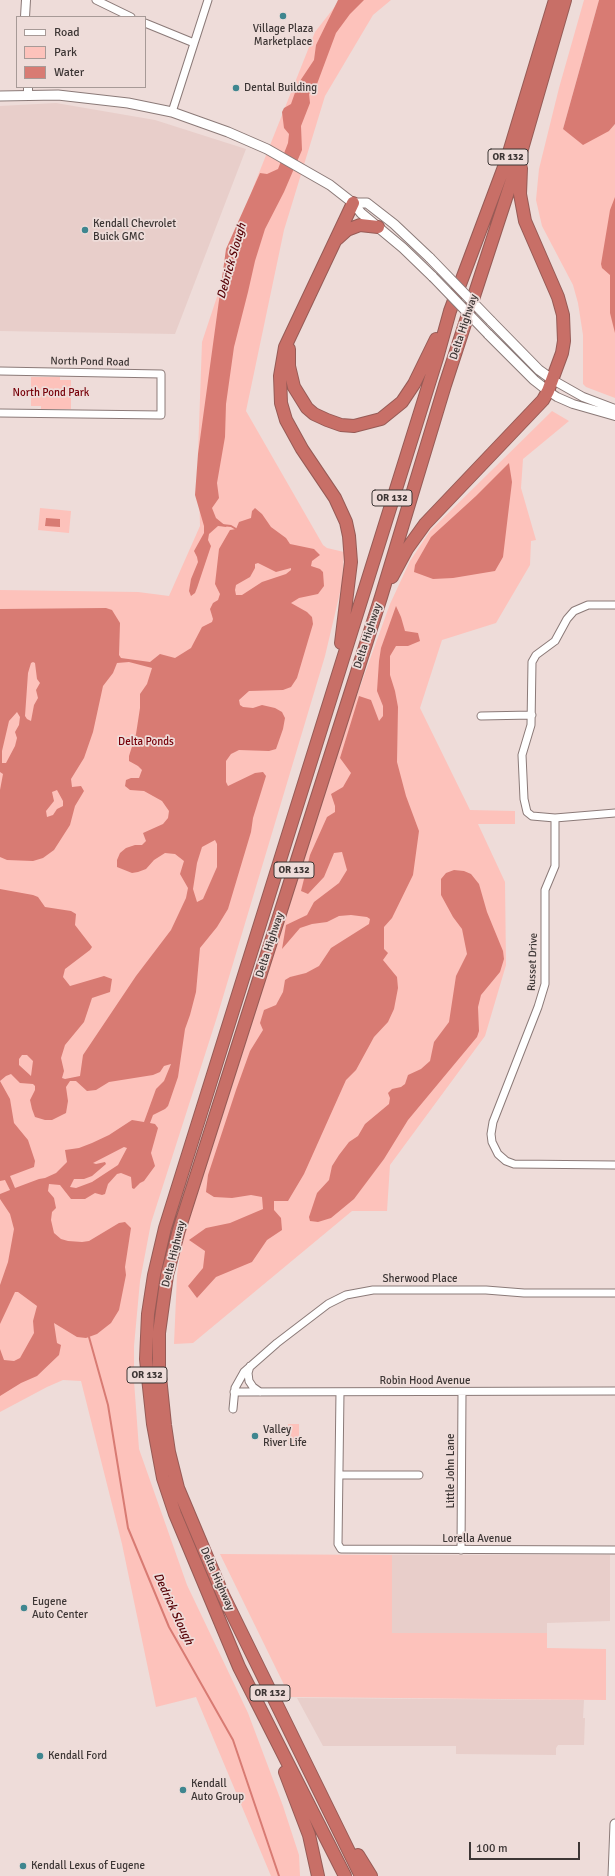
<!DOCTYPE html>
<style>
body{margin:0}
#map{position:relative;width:615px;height:1876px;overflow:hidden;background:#eedcd9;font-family:Signika,sans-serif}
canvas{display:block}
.legend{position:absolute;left:16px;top:16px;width:130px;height:72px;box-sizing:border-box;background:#eedcd9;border:1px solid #a79a97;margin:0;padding:5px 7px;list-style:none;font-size:12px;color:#3d3635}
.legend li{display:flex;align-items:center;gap:8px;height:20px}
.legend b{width:20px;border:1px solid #a79a97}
.scale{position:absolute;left:469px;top:1842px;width:111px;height:18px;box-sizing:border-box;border:2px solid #3d3635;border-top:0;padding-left:5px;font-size:12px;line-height:14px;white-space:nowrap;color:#3d3635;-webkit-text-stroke:3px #eedcd9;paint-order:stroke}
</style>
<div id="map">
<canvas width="615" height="1876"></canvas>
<ul class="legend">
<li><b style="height:5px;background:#fff"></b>Road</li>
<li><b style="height:11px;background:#fdc2bb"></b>Park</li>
<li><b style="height:11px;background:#d87b73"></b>Water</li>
</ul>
<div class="scale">100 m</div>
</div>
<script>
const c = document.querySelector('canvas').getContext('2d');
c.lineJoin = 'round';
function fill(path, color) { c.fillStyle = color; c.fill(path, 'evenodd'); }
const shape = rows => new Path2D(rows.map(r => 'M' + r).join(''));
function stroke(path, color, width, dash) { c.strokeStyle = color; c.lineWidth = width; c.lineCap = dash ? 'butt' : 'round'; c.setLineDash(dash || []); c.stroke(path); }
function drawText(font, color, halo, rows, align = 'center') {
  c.font = font + ' Signika,sans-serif'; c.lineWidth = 3.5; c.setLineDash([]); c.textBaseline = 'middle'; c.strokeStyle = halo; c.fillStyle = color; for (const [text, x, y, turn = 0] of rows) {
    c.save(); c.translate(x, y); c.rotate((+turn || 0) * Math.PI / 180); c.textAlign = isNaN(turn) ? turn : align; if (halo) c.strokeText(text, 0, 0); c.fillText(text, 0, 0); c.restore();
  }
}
fill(shape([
 [56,103,155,120,246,149,175,334,0,331,0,106],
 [392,1555,610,1555,610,1621,547,1623,547,1633,392,1633],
 [297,1698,584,1700,583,1718,585,1718,584,1745,558,1745,556,1748,556,1755,456,1754,456,1746,323,1746]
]), '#e8ceca');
fill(shape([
 [340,0,391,0,373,15,325,96,284,230,246,411,323,545,327,548,344,552,342,584,325,656,217,1017,151,1223,140,1281,134,1346,134,1381,139,1449,187,1585,248,1713,283,1806,299,1855,300,1876,271,1876,196,1697,156,1707,122,1544,81,1381,63,1380,47,1387,0,1412,0,590,138,592,169,596,200,526,198,454,202,342,253,188,315,32],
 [584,0,599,0,563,129,609,131,615,124,615,398,586,387,583,384,583,335,578,303,573,285,542,226,536,200,539,169,559,88],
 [31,377,60,377,60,380,71,380,71,409,41,409,41,406,31,406],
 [552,411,569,421,523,459,521,488,536,540,531,541,530,565,496,623,442,640,420,708,470,810,515,811,515,824,478,824,505,882,506,965,485,1036,390,1165,387,1211,352,1211,193,1343,174,1344,177,1275,180,1254,191,1211,344,731,390,604,410,561,430,531],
 [40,508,71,511,69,533,38,530],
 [288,1424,299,1424,299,1444,288,1444],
 [220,1554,392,1555,392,1633,547,1633,547,1648,606,1649,606,1700,290,1697]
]), '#fdc2bb');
fill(shape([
 [338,0,364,0,350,14,336,33,317,84,309,94,310,103,301,126,302,150,284,192,265,229,255,261,248,292,234,347,226,404,225,437,217,483,219,498,212,508,216,518,227,527,218,526,209,534,208,540,211,546,197,588,195,593,191,596,189,591,191,579,198,562,197,557,194,551,204,533,204,526,195,495,198,454,226,249,260,173,267,174,278,169,288,143,289,134,284,128,282,112,284,108,291,104,298,84,314,60,316,45],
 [599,0,615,0,615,124,609,131,583,145,563,129],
 [615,197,615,333,610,313,610,275,602,268,601,264,610,210],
 [509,463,512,482,508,515,503,557,495,571,453,578,433,579,414,572,415,565,431,537,476,496],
 [255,508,262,514,271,527,286,538,290,544,314,549,320,555,312,561,311,566,320,569,323,572,324,586,318,594,299,598,291,603,307,612,312,617,313,624,297,678,291,687,283,690,249,691,239,700,240,705,243,707,253,708,262,705,275,708,282,712,285,718,283,729,276,749,269,751,239,750,231,754,226,761,226,782,228,786,255,773,263,772,266,776,253,818,251,832,228,909,217,927,200,948,196,992,190,1015,185,1029,178,1077,168,1106,165,1109,153,1115,150,1123,155,1124,158,1128,151,1153,155,1166,144,1181,140,1183,134,1189,132,1188,131,1177,121,1173,117,1174,108,1184,105,1194,102,1195,95,1193,85,1199,71,1199,60,1185,49,1184,48,1191,54,1198,56,1208,52,1212,51,1220,54,1233,61,1239,68,1241,82,1242,89,1241,119,1223,125,1222,131,1228,125,1267,126,1275,119,1310,111,1323,97,1334,86,1338,77,1337,54,1323,57,1343,61,1345,59,1355,37,1376,21,1383,0,1396,0,1349,4,1360,14,1361,20,1358,34,1333,33,1321,37,1306,18,1292,15,1292,0,1324,0,1285,8,1262,14,1229,10,1214,0,1199,0,1194,10,1190,5,1180,0,1181,0,889,33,895,38,897,45,907,71,911,76,914,75,925,92,947,90,950,65,969,63,977,70,986,104,976,112,979,110,992,92,998,84,1022,65,1045,61,1058,64,1071,62,1078,65,1079,80,1076,83,1055,136,976,171,930,186,898,188,888,180,874,184,861,175,854,165,853,154,860,146,869,138,872,132,873,117,867,117,860,120,853,126,848,135,845,142,845,146,841,143,833,163,824,168,818,169,811,162,801,144,791,130,790,125,786,126,780,131,778,139,778,142,770,138,766,129,761,129,756,136,734,140,708,140,694,147,684,152,668,129,662,117,663,113,673,103,686,93,732,84,758,71,779,72,787,81,786,84,791,75,806,70,825,54,850,43,858,33,861,7,860,0,857,0,790,3,774,0,772,0,609,106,608,112,610,120,623,119,655,121,658,150,662,160,654,175,658,191,648,202,627,212,622,213,619,210,609,213,603,218,600,220,594,215,584,219,549,230,530,236,529,239,522,251,518,252,511],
 [258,563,276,572,291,568,291,570,286,574,262,582,242,595,236,595,235,590,236,585,250,577,255,568,255,564],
 [33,662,35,663,37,679,40,683,36,690,38,698,34,705,31,721,27,719,25,716,28,673,31,663],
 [17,712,20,717,19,725,15,732,17,738,15,746,6,763,2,763,2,751,9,721],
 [57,790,63,801,63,806,57,809,53,815,47,817,46,811,54,801,52,792],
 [215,840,217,844,217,867,203,899,197,902,193,889,197,863,202,847],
 [22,1055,27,1055,33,1061,31,1076,19,1065,19,1059],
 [171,1064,164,1081,156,1089,144,1122,132,1120,109,1135,92,1143,79,1148,65,1150,67,1162,56,1173,45,1178,39,1179,15,1188,10,1176,34,1167,35,1161,28,1140,14,1123,10,1099,0,1081,6,1076,11,1074,20,1083,33,1084,35,1086,35,1090,30,1100,32,1109,35,1117,45,1120,52,1120,66,1113,68,1101,66,1087,70,1081,76,1081,87,1091,96,1090,109,1082,153,1075,160,1072,164,1066],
 [124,1147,127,1148,118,1165,92,1182,76,1188,70,1187,74,1179,84,1179,92,1176,106,1164,105,1162,96,1164,93,1163],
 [46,518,60,519,60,527,45,526],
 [396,606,401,617,405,631,418,633,420,641,408,646,396,646,390,656,390,675,395,691,398,707,397,762,406,796,419,831,413,875,392,918,384,927,384,949,388,953,383,960,397,977,398,988,394,1009,388,1022,374,1037,356,1070,346,1080,304,1174,288,1201,274,1201,274,1210,281,1218,282,1230,267,1240,252,1262,216,1277,197,1298,188,1286,203,1268,205,1251,189,1240,206,1228,230,1223,263,1209,262,1197,251,1195,232,1198,214,1197,206,1192,208,1175,236,1090,250,1051,263,1030,260,1023,264,1010,276,1005,283,992,285,980,290,977,306,973,319,966,331,948,369,924,370,919,367,917,351,915,339,916,327,922,312,924,300,928,282,949,286,925,307,915,314,902,339,883,347,870,342,852,334,853,324,877,308,894,301,891,310,855,327,817,335,812,335,806,331,794,343,787,351,773,340,758,359,696,371,700,379,721,383,716,383,706,377,691,379,661,381,648],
 [454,870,464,871,471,874,479,884,487,912,503,951,504,959,500,972,481,995,478,1007,479,1031,477,1037,408,1120,384,1159,354,1199,331,1218,318,1222,310,1221,309,1217,317,1193,329,1180,332,1166,339,1155,349,1142,358,1136,365,1124,389,1104,390,1098,388,1093,392,1089,401,1087,405,1084,408,1075,421,1069,430,1061,434,1042,449,1022,456,976,467,954,462,929,453,917,441,895,441,879,446,873]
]), '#d87b73');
stroke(shape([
 [222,525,231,526,236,529],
 [89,1337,108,1405,128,1528,169,1627,233,1740,279,1876]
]), '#d87b73', 2);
const minor = shape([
 [96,0,131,17],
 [145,23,194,43],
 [172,112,208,0],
 [0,371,161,374,161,415,0,413],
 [615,605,588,605,574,611,567,619,555,641,536,655,532,662,531,725,522,755,524,799,527,812,532,816,555,818,555,866,545,890,545,984,538,1007,493,1122,491,1134,492,1142,498,1154,506,1161,514,1164,615,1165],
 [481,716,532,715],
 [555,818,615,813],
 [250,1366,248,1373,249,1381,253,1387,260,1392],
 [234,1392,615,1391],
 [340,1392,338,1544,341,1549,615,1550],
 [233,1409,235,1388,244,1372,277,1343,328,1304,346,1295,373,1290,486,1290,524,1293,615,1293],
 [339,1475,419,1475],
 [461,1550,462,1392]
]);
const tertiary = shape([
 [25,17,26,0],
 [28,87,28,95],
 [553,380,583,397,615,409],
 [548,391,557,397,573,404,615,416]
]);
const secondary = shape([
 [0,96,58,95,128,103,172,112,228,132,267,149,330,185,353,203,361,213,403,248,433,277],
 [353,203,367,203,394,224,430,258],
 [491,321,539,370,553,380],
 [488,334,534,380,548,391],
 [613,1876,615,1824]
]);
const motorway = shape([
 [337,239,347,230,360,225,378,227],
 [289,349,289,366,294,387,307,408,314,414,327,420,341,425,354,426,381,419,402,402,414,384,436,339],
 [392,577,407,549,425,524,543,400,548,391,562,353,564,341,563,315,558,297,525,221,520,194,521,168],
 [341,643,351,562,349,536,346,522,335,498,302,449,286,420,281,403,280,376,285,347,353,203],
 [285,1772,309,1835,318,1876],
 [358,1855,371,1876],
 [345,1876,239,1667,175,1514,163,1478,153,1424,146,1359,148,1314,154,1275,165,1228,437,358,450,311,507,159,555,0],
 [361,1876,223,1595,178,1488,169,1452,165,1425,159,1367,159,1333,167,1275,179,1230,381,597,445,385,522,149,565,0]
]);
stroke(minor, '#8b7a78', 9);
stroke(tertiary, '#8b7a78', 10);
stroke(secondary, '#8b7a78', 11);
stroke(motorway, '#975b56', 14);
stroke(minor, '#fff', 7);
stroke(tertiary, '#fff', 8);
stroke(secondary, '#fff', 9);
stroke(motorway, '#c86f67', 12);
const secondaryBridge = shape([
 [430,258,491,321],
 [433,277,488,334]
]);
stroke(secondaryBridge, '#8b7a78', 11, []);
stroke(secondaryBridge, '#fff', 9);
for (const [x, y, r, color] of [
 [283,16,4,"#3f868f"],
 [236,88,4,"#3f868f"],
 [85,230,4,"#3f868f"],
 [255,1436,4,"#3f868f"],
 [24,1608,4,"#3f868f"],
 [40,1756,4,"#3f868f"],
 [183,1790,4,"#3f868f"],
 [23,1866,4,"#3f868f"]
]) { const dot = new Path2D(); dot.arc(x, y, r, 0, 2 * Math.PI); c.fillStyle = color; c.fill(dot); stroke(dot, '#eedcd9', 1.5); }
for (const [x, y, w] of [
 [508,157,40],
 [392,498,40],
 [294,870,40],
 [147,1375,40],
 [270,1693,40]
]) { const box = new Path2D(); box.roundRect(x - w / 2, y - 8, w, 16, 3); c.fillStyle = '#eedcd9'; c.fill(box); stroke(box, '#3d3635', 1); }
drawText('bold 10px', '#3d3635', null, [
 ["OR 132",508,157],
 ["OR 132",392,498],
 ["OR 132",294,870],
 ["OR 132",147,1375],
 ["OR 132",270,1693]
]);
drawText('11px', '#3d3635', '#eedcd9', [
 ["Village Plaza",283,29,"center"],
 ["Marketplace",283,42,"center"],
 ["Dental Building",244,88],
 ["Kendall Chevrolet",93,224],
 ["Buick GMC",93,237],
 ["Valley",263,1430],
 ["River Life",263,1443],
 ["Eugene",32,1602],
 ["Auto Center",32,1615],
 ["Kendall Ford",48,1756],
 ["Kendall",191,1784],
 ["Auto Group",191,1797],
 ["Kendall Lexus of Eugene",31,1866]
], 'left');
drawText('11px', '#3d3635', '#eedcd9', [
 ["Delta Highway",464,327,-72],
 ["North Pond Road",90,362,1],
 ["Delta Highway",368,636,-72],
 ["Delta Highway",270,945,-72],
 ["Russet Drive",533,962,-88],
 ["Delta Highway",174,1254,-76],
 ["Sherwood Place",420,1279],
 ["Robin Hood Avenue",425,1381],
 ["Little John Lane",451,1471,-90],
 ["Lorella Avenue",477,1539],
 ["Delta Highway",217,1579,66]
]);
drawText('11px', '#770009', '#eedcd9', [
 ["North Pond Park",51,393],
 ["Delta Ponds",146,742]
]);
drawText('italic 12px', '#570005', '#eedcd9', [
 ["Debrick Slough",232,261,-74],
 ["Dedrick Slough",173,1609,65]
]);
</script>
